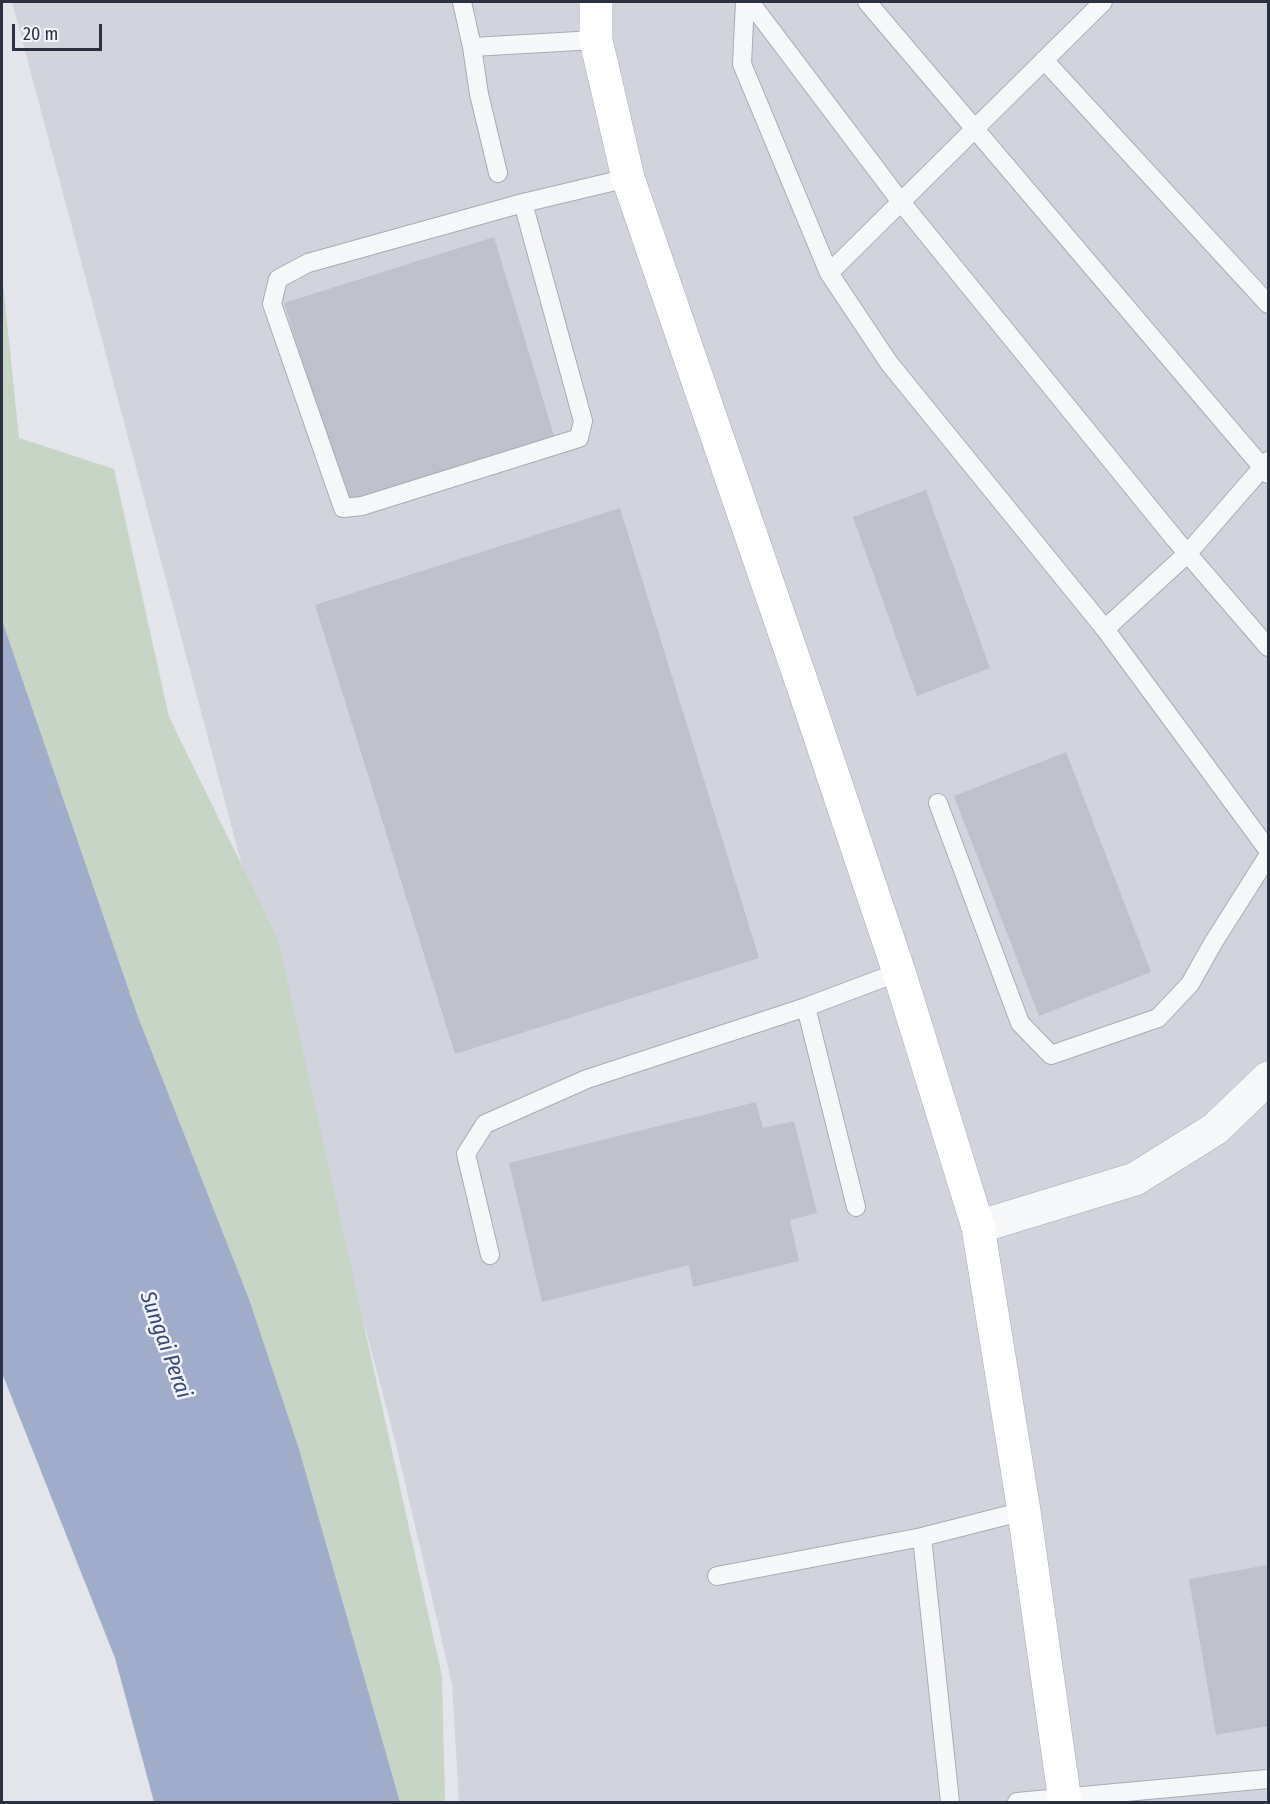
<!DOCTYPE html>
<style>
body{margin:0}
#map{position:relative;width:1270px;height:1804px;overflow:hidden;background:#e3e5eb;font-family:"Fira Sans Condensed",sans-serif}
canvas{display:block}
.frame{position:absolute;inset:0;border:3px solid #2b3043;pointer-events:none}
.scale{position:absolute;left:12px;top:24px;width:90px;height:27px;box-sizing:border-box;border:3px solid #2b3043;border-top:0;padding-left:8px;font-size:18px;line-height:21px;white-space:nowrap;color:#2b3043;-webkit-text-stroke:4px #f3f4f8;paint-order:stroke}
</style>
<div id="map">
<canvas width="1270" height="1804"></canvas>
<div class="frame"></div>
<div class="scale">20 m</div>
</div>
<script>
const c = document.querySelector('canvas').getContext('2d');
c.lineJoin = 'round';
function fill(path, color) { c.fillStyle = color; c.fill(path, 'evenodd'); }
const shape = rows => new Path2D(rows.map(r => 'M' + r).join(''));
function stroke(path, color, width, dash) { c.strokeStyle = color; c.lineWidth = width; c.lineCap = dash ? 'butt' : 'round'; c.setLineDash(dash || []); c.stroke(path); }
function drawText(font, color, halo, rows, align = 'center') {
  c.font = font + ' "Fira Sans Condensed",sans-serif'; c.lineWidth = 5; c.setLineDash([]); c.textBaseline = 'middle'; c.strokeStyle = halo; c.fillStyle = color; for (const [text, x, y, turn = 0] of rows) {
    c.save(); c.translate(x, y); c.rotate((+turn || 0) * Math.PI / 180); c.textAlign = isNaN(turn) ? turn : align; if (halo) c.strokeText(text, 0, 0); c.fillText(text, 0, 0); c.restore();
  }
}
fill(shape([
 [12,2,1268,2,1268,1802,459,1802,452,1684,395,1440]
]), '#d2d4dd');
fill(shape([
 [2,274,19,438,114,469,169,717,278,939,442,1676,445,1802,400,1802,299,1449,249,1299,137,1014,2,620]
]), '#c6d5c5');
fill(shape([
 [2,620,137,1014,249,1299,299,1449,400,1802,154,1802,115,1658,2,1373]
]), '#a0adca');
fill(shape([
 [494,237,554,436,345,502,284,303],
 [926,490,990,668,917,696,853,517],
 [620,508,759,958,455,1054,315,605],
 [1066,752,1151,972,1039,1016,954,796],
 [756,1102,763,1128,794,1121,817,1213,790,1220,799,1261,693,1287,689,1265,542,1302,509,1163],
 [1268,1565,1268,1726,1216,1735,1189,1579]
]), '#bec0cb');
const service = shape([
 [462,2,472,47,596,40],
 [745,2,742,64,829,273,889,363,1105,629,1268,850],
 [750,2,901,202,1175,539,1268,647],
 [867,2,1268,474],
 [472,47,479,94,498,173],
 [1044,60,1268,304],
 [523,203,583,421,579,438,362,506,343,508,272,304,278,279,308,263,523,203,628,178],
 [829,273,1103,2],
 [1105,629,1188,553,1268,461],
 [938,803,1020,1023,1051,1055,1158,1018,1190,984,1213,943,1268,856],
 [806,1007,856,1207],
 [490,1255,466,1154,485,1124,587,1079,806,1007,899,972],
 [922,1537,950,1802],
 [717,1576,922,1537,1024,1511],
 [1017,1802,1268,1779]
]);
const minor = shape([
 [978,1227,1135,1179,1215,1129,1268,1078]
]);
const secondary = shape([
 [596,2,596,40,628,178,804,689,899,972,978,1227,1024,1511,1065,1802]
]);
stroke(service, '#a8abb5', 20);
stroke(minor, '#a8abb5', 34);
stroke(secondary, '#a8abb5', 34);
stroke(service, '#f6f7f9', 18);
stroke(minor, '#f6f7f9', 33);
stroke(secondary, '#fff', 33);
drawText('italic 22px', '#364876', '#f3f4f8', [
 ["Sungai Perai",165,1345,70]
]);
</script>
